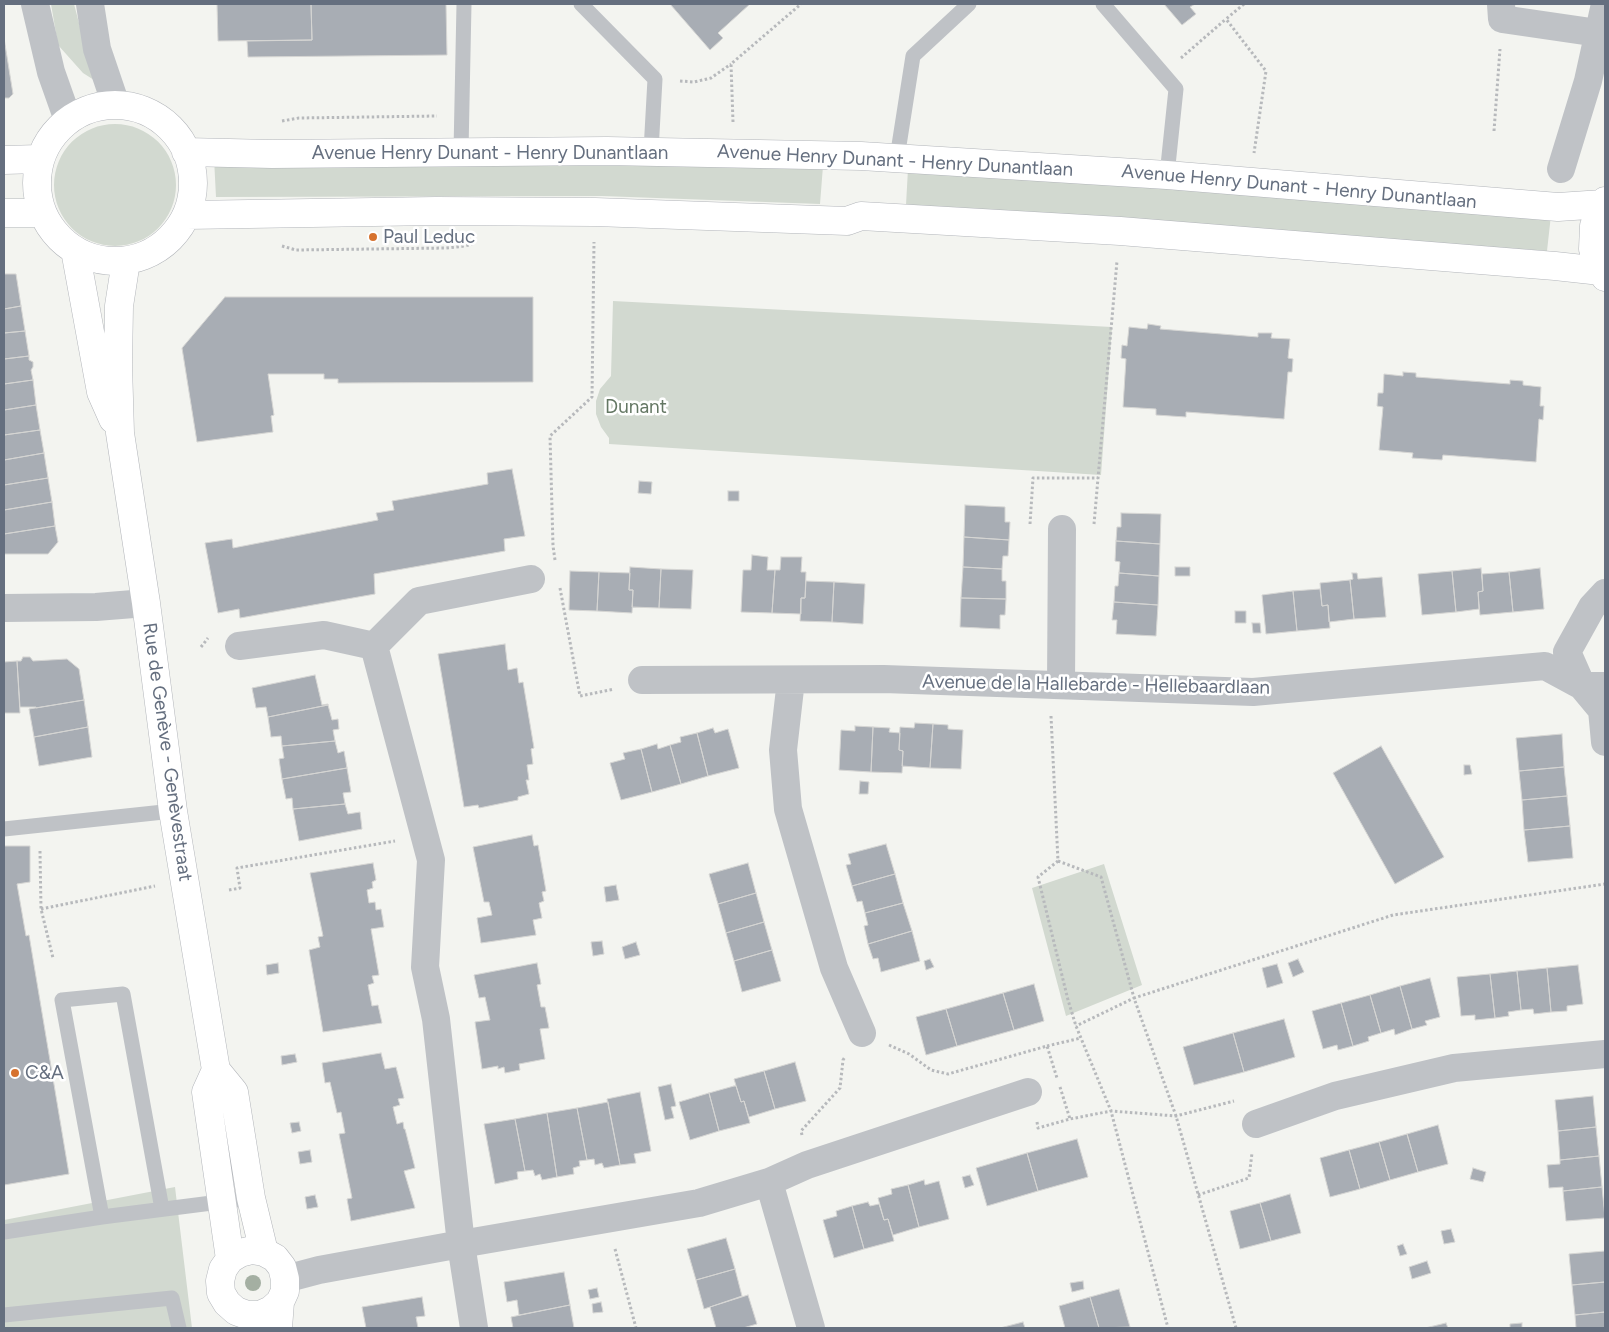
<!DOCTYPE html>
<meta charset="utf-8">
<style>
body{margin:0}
#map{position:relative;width:1609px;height:1332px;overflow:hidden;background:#f3f4f0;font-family:Figtree,sans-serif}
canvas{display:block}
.frame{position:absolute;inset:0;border:5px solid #656f7f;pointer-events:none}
</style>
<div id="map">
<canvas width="1609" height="1332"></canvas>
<div class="frame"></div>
</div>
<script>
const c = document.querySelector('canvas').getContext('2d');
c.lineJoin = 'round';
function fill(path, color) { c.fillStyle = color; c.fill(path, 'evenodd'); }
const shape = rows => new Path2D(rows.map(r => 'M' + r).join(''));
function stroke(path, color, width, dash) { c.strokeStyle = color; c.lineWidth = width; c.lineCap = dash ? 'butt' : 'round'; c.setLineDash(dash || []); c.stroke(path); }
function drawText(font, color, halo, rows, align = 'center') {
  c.font = font + ' Figtree,sans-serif'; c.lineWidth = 5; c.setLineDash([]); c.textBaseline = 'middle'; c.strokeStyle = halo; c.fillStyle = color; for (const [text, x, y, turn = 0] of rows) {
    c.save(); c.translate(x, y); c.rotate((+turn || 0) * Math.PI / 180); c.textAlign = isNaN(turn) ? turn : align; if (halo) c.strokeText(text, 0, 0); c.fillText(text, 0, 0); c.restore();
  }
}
fill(shape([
 [51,4,74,4,94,80,83,73,58,45],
 '54 185a61 61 0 1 1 122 0a61 61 0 1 1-122 0Z',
 [214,158,823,166,820,204,602,196,216,197],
 [908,169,1551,215,1547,251,906,205],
 [613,301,1112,327,1101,475,609,444,609,438,601,427,596,414,596,401,600,389,611,376],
 [1104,864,1142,985,1066,1016,1032,888],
 [175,1187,192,1328,4,1328,4,1220]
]), '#d2d9d0');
const building = shape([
 [217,4,311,4,312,40,218,41,217,4],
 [311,4,446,4,447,55,248,57,247,41,312,40,311,4],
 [670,4,750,4,718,33,723,38,710,50,670,4],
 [1164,4,1195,4,1190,7,1196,14,1182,25,1164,4],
 [4,38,13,94,9,98,4,98,4,38],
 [4,274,16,274,21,306,4,309,4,274],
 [225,297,533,297,533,382,338,383,338,379,324,379,324,374,268,374,274,415,271,416,273,432,197,442,182,348,225,297],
 [21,306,25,331,4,333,4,309,21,306],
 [1148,324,1161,326,1160,329,1258,337,1258,333,1272,333,1271,338,1290,339,1288,358,1293,359,1292,372,1288,372,1284,419,1186,412,1186,417,1156,415,1156,409,1123,407,1126,359,1121,358,1122,345,1127,346,1129,327,1147,329,1148,324],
 [25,331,29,356,4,359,4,333,25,331],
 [29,356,29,360,33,362,33,367,31,370,33,380,4,384,4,359,29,356],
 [1403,372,1416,373,1416,377,1510,384,1510,380,1523,381,1523,385,1541,387,1540,406,1544,406,1543,420,1539,419,1536,462,1443,455,1442,460,1412,458,1413,453,1379,450,1383,407,1377,406,1378,393,1383,393,1384,374,1403,376,1403,372],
 [33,380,36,405,4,410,4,384,33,380],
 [36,405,40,430,4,435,4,410,36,405],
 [40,430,44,453,4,460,4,435,40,430],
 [44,453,48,478,4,485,4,460,44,453],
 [512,469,525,536,504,539,505,551,374,574,375,594,240,618,239,609,218,613,205,543,232,539,233,548,378,520,376,513,394,510,392,501,488,484,487,473,512,469],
 [48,478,52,502,4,510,4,485,48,478],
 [639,481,652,482,651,494,638,493,639,481],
 [728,491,739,491,739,501,728,501,728,491],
 [52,502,55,526,4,534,4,510,52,502],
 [965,505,1005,507,1005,522,1010,522,1009,540,964,537,965,505],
 [1121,513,1161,514,1160,544,1116,541,1117,527,1121,527,1121,513],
 [55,526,58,542,48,554,4,554,4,534,55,526],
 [964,537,1009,540,1008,556,1003,556,1002,569,963,567,964,537],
 [1116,541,1160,544,1159,576,1119,573,1120,562,1115,561,1116,541],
 [752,555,768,557,767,570,775,570,772,613,741,612,743,570,751,570,752,555],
 [781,557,802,557,801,572,806,572,805,598,801,598,801,614,772,613,775,570,780,570,781,557],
 [630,567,661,569,659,608,632,607,633,590,629,590,630,567],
 [963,567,1002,569,1002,581,1006,581,1006,599,961,598,963,567],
 [1175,567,1190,567,1190,576,1175,576,1175,567],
 [1481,568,1483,591,1478,592,1479,609,1456,612,1452,571,1481,568],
 [1540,568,1544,609,1513,612,1509,572,1540,568],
 [661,569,693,570,691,609,659,608,661,569],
 [570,571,599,572,597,611,569,610,570,571],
 [1452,571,1456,612,1422,615,1418,574,1452,571],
 [599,572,630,573,629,590,633,590,632,613,597,611,599,572],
 [1509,572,1513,612,1480,615,1478,592,1483,591,1482,574,1509,572],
 [1119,573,1159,576,1158,605,1114,602,1115,586,1118,586,1119,573],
 [1352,573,1357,573,1358,579,1382,577,1386,617,1354,619,1350,580,1353,579,1352,573],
 [1350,580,1354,619,1329,622,1328,605,1322,606,1320,583,1350,580],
 [806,581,834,582,832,622,800,621,801,598,805,598,806,581],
 [834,582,865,584,863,624,832,622,834,582],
 [1320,589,1322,606,1328,605,1330,628,1297,631,1293,591,1320,589],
 [1293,591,1297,631,1266,634,1262,595,1293,591],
 [961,598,1006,599,1005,615,1000,615,1000,629,960,627,961,598],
 [1114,602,1158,605,1156,636,1116,634,1117,620,1112,620,1114,602],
 [1235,611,1246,611,1246,623,1235,623,1235,611],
 [1252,623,1260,623,1261,633,1253,633,1252,623],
 [505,644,508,670,517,668,519,683,523,682,534,748,531,749,533,764,527,765,529,780,526,780,529,794,518,797,518,800,479,808,478,805,464,807,438,654,505,644],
 [23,657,30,657,33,661,67,659,79,669,84,700,36,708,36,707,20,707,17,661,21,661,23,657],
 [17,661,20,713,4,713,4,662,17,661],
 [315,675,322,705,328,704,328,705,268,717,266,707,256,708,252,688,315,675],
 [84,700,88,727,34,737,29,709,84,700],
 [328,705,332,720,338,719,339,729,333,730,335,741,282,746,281,736,271,737,268,717,328,705],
 [915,723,933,724,930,768,902,766,903,751,899,750,900,727,914,728,915,723],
 [933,724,948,725,948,729,963,730,961,769,930,768,933,724],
 [855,726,873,727,871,772,839,770,841,730,855,731,855,726],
 [88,727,92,757,39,766,34,737,88,727],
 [873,727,890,728,889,732,900,733,899,750,903,751,902,773,871,772,873,727],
 [713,728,715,733,728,729,739,768,708,776,697,733,713,728],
 [697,733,708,776,681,784,670,745,681,742,680,737,697,733],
 [1562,734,1564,767,1519,771,1516,738,1562,734],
 [335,741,338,753,344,751,347,768,282,779,279,759,284,758,282,746,335,741],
 [657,744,658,749,670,745,681,784,652,792,641,749,657,744],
 [1381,746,1444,857,1395,884,1333,773,1381,746],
 [641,749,652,792,621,800,610,763,625,759,623,753,641,749],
 [1464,765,1470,765,1472,774,1464,775,1464,765],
 [1564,767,1567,796,1522,800,1519,771,1564,767],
 [347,768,351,792,343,793,345,804,293,809,292,798,286,799,282,779,347,768],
 [860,781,869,782,868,794,859,794,860,781],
 [1567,796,1570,826,1524,830,1522,800,1567,796],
 [345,804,348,814,360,812,362,829,299,841,293,809,345,804],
 [1570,826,1573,858,1528,862,1524,830,1570,826],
 [532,835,534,846,538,845,546,891,542,892,544,901,539,903,542,918,533,920,536,935,481,943,477,918,492,915,489,902,484,902,473,847,532,835],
 [886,844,895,874,852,886,846,865,851,864,848,854,886,844],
 [4,846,30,846,30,882,17,884,26,936,29,935,69,1174,4,1185,4,846],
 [373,863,376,880,372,882,373,888,367,890,369,903,375,902,376,910,381,909,384,927,371,929,379,975,372,976,374,983,368,985,372,1006,378,1005,382,1023,323,1032,309,950,320,947,318,937,323,936,310,873,373,863],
 [748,863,756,893,718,904,709,874,748,863],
 [895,874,903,903,865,913,862,901,857,902,852,886,895,874],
 [616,885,619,900,606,902,604,887,616,885],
 [756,893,764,922,726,933,718,904,756,893],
 [903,903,912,931,868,944,864,926,868,925,865,913,903,903],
 [764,922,772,950,734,961,726,933,764,922],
 [912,931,920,961,881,972,878,958,873,959,868,944,912,931],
 [602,941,604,954,593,956,591,942,602,941],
 [636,942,640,955,625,959,622,947,636,942],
 [772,950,781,981,742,992,734,961,772,950],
 [930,959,934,967,926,970,924,961,930,959],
 [1298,959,1304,972,1293,977,1288,963,1298,959],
 [278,963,279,973,267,975,266,965,278,963],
 [537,963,541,984,537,985,541,1007,545,1007,549,1028,540,1029,545,1059,519,1064,520,1070,505,1073,504,1067,498,1069,498,1066,482,1069,475,1022,490,1020,485,997,479,998,474,975,537,963],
 [1277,964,1283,983,1267,988,1262,968,1277,964],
 [1578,965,1583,1004,1567,1006,1567,1011,1551,1012,1547,968,1578,965],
 [1547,968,1551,1012,1534,1014,1533,1009,1521,1010,1517,971,1547,968],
 [1517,971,1521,1010,1508,1012,1509,1016,1495,1018,1490,974,1517,971],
 [1490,974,1495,1018,1475,1020,1475,1015,1461,1016,1457,977,1490,974],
 [1430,978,1440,1017,1425,1021,1427,1025,1412,1029,1400,986,1430,978],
 [1034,984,1044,1021,1014,1030,1003,993,1034,984],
 [1400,986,1412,1029,1395,1035,1394,1029,1381,1033,1370,995,1400,986],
 [1003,993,1014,1030,957,1046,946,1009,1003,993],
 [1370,995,1381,1033,1368,1037,1369,1041,1353,1046,1341,1003,1370,995],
 [1341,1003,1353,1046,1338,1050,1337,1045,1323,1049,1312,1011,1341,1003],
 [946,1009,957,1046,926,1055,916,1017,946,1009],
 [1284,1019,1295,1057,1244,1072,1233,1033,1284,1019],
 [1233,1033,1244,1072,1194,1085,1183,1047,1233,1033],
 [381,1053,385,1069,396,1067,404,1098,398,1099,400,1105,393,1107,397,1124,403,1122,404,1129,405,1129,415,1168,404,1171,415,1208,351,1221,347,1199,352,1198,339,1134,345,1133,341,1112,337,1113,330,1082,325,1083,322,1063,381,1053],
 [295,1054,297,1062,282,1065,281,1056,295,1054],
 [795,1062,806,1101,775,1109,764,1071,795,1062],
 [764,1071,775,1109,749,1117,744,1101,741,1102,734,1079,764,1071],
 [671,1084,676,1106,671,1107,674,1118,665,1120,658,1087,671,1084],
 [734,1086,736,1086,741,1102,744,1101,750,1123,719,1131,709,1093,734,1086],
 [640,1092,651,1151,634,1154,636,1163,620,1165,607,1099,640,1092],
 [709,1093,719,1131,690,1140,679,1102,709,1093],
 [1593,1096,1596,1127,1558,1131,1555,1100,1593,1096],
 [608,1102,620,1165,604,1168,602,1163,595,1165,594,1159,587,1160,577,1108,608,1102],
 [577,1108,587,1160,579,1161,580,1166,573,1168,574,1174,557,1177,547,1113,577,1108],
 [547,1113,557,1177,542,1180,540,1174,535,1176,533,1170,525,1171,515,1119,547,1113],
 [515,1119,525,1171,517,1172,518,1179,495,1184,484,1124,515,1119],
 [299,1122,301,1131,292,1133,290,1123,299,1122],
 [1438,1125,1448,1164,1418,1172,1407,1134,1438,1125],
 [1596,1127,1599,1156,1560,1160,1558,1131,1596,1127],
 [1407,1134,1418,1172,1390,1180,1379,1142,1407,1134],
 [1077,1139,1088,1177,1038,1191,1027,1153,1077,1139],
 [1379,1142,1390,1180,1360,1189,1349,1150,1379,1142],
 [310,1150,312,1162,300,1164,298,1152,310,1150],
 [1349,1150,1360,1189,1330,1197,1320,1158,1349,1150],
 [1027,1153,1038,1191,987,1206,976,1168,1027,1153],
 [1599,1156,1602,1187,1563,1191,1563,1187,1549,1188,1547,1165,1560,1164,1560,1160,1599,1156],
 [1473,1168,1486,1172,1483,1182,1470,1179,1473,1168],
 [970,1175,974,1185,965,1188,962,1177,970,1175],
 [924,1180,925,1185,939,1181,949,1219,919,1227,908,1185,924,1180],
 [908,1185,919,1227,893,1235,888,1219,884,1220,878,1198,892,1194,891,1189,908,1185],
 [1602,1187,1605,1218,1566,1221,1563,1191,1602,1187],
 [1290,1194,1301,1233,1271,1241,1260,1203,1290,1194],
 [315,1195,318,1207,307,1209,305,1197,315,1195],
 [868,1202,870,1206,879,1204,884,1220,888,1219,894,1241,864,1249,852,1206,868,1202],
 [1260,1203,1271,1241,1240,1249,1230,1211,1260,1203],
 [852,1206,864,1249,834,1258,823,1220,837,1216,836,1211,852,1206],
 [1451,1229,1455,1242,1444,1244,1441,1231,1451,1229],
 [726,1238,735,1269,696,1280,687,1249,726,1238],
 [1403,1244,1407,1254,1400,1256,1397,1246,1403,1244],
 [1605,1251,1605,1282,1572,1285,1569,1254,1605,1251],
 [1427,1261,1431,1273,1412,1279,1409,1267,1427,1261],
 [735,1269,742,1296,704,1309,696,1280,735,1269],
 [564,1272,570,1305,519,1315,517,1300,507,1302,504,1282,564,1272],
 [1083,1281,1084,1289,1072,1292,1070,1283,1083,1281],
 [1605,1282,1605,1312,1575,1315,1572,1285,1605,1282],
 [597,1288,599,1297,590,1299,588,1290,597,1288],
 [1119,1289,1130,1327,1099,1328,1090,1297,1119,1289],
 [748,1295,757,1324,743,1328,716,1328,710,1307,748,1295],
 [422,1297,425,1316,416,1317,418,1328,366,1328,362,1307,422,1297],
 [1090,1297,1099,1328,1065,1328,1059,1306,1090,1297],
 [601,1302,603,1312,593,1313,592,1304,601,1302],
 [570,1305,574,1328,513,1328,511,1317,570,1305],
 [1605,1312,1605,1328,1576,1328,1575,1315,1605,1312],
 [1023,1322,1025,1328,1000,1328,1023,1322],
 [1446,1323,1448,1328,1425,1328,1446,1323],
 [1522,1323,1522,1328,1510,1328,1510,1324,1522,1323]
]);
fill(building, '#a8adb4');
stroke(building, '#d5d5d3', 1);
const secondary = shape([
 '37 183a78 78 0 1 1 156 0a78 78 0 1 1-156 0Z',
 [186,152,272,154,607,151,861,156,1167,175,1558,207,1603,204],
 [4,160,39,159],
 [1605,201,1603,204,1594,226,1593,249,1601,271,1605,277],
 [4,213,41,213],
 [187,215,436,211,595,212,847,221,861,216,1120,231,1555,266,1601,271],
 [75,250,101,392,113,419],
 [126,261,119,306,118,365,120,433,146,603,173,811,216,1070,206,1092,230,1259],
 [216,1070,234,1092,251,1198,264,1252],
 [278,1328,280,1302,285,1291,285,1279,282,1267,275,1258,264,1252,252,1250,240,1253,230,1259,223,1269,220,1281,221,1293,227,1303,236,1311,247,1315,260,1315,271,1310,280,1302]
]);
stroke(secondary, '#b2b5ba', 29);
stroke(shape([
 [1244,4,1226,19,1266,71,1254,153],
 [1181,58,1226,19],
 [680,81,694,82,711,78,731,64],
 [282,121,299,118,437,116],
 [733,122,731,64,801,4],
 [1494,131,1500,49],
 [282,246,296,250,446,248,465,246,472,244],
 [1030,524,1033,478,1098,478],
 [1094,524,1117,261],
 [555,560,553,546,550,436,592,397,594,242],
 [560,588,580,696,614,689],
 [201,647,208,638],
 [1051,716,1058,861,1038,877,1068,1000,1076,1026,1111,1111,1168,1328],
 [40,851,41,909,53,958],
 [1058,861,1101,877,1134,998,1076,1026],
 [229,890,240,888,237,868,395,841],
 [41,909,155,886],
 [889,1045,909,1054,931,1070,948,1074,1047,1046,1057,1078],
 [1047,1046,1081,1038],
 [1060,1087,1070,1119],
 [1037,1122,1038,1128,1070,1119,1111,1111,1176,1116,1234,1101],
 [802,1135,801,1131,840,1088,843,1060,845,1057],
 [1198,1195,1249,1178,1252,1153],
 [615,1249,636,1328],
 [1236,1328,1176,1116,1134,998,1393,915,1605,884]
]), '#b7b9bc', 3, [2.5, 2.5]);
stroke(shape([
 [581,4,655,79,651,151],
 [1103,4,1176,89,1167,175],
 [461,151,464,4],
 [897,158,913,56,969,4],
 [4,829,173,811],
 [102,1217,62,1000,123,994,162,1209],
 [4,1232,102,1217,251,1198],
 [4,1315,172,1298,179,1328]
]), '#bfc2c6', 15);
stroke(shape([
 [35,4,51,72,68,120],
 [90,4,97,49,116,105],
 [1501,4,1502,19,1598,33],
 [1561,169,1588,81,1605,4],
 [1605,593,1592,607,1567,652,1582,686,1602,710,1605,742],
 [4,608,96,607,146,603],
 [239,646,324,635,374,646],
 [374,646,431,860,425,967,436,1019,461,1244,474,1328],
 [374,646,419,601,531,579],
 [642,680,884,679,1253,692,1545,666,1582,686,1605,686],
 [791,680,783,750,788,809,834,968,862,1033],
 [1061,685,1062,529],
 [1256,1124,1335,1096,1454,1068,1605,1054],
 [769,1182,811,1328],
 [285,1279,319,1270,461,1244,699,1203,769,1182,807,1165,1028,1092]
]), '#bfc2c6', 28);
stroke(secondary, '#fff', 28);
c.fillStyle = '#a4afa2';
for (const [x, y] of [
 [253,1283]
]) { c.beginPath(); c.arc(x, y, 8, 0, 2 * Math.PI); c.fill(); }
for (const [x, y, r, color] of [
 [373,237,5,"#d6722e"],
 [15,1073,5,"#d6722e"]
]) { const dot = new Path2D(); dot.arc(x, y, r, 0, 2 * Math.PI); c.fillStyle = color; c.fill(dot); stroke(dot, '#fff', 2); }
drawText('19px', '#656f7f', '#fff', [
 ["Avenue Henry Dunant - Henry Dunantlaan",490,153],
 ["Avenue Henry Dunant - Henry Dunantlaan",895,161,3],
 ["Avenue Henry Dunant - Henry Dunantlaan",1299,187,5],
 ["Avenue de la Hallebarde - Hellebaardlaan",1096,685,1],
 ["Rue de Genève - Genèvestraat",167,752,82]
]);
drawText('19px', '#656f7f', '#fff', [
 ["Paul Leduc",383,237],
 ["C&A",25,1073]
], 'left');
drawText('19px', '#647763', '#fff', [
 ["Dunant",636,407]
]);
</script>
